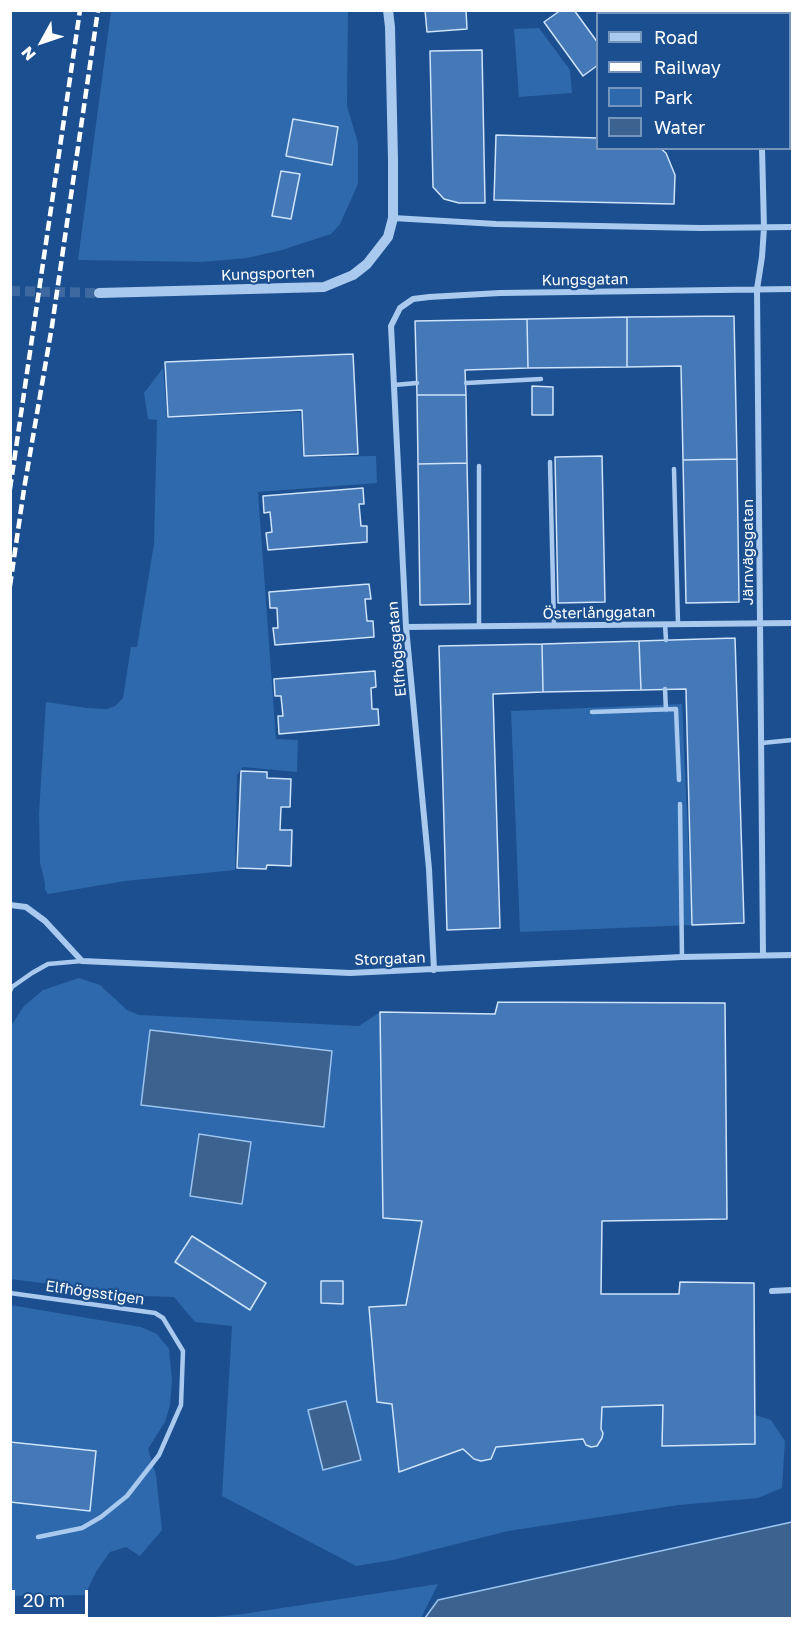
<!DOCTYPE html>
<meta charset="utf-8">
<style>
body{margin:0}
#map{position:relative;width:803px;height:1629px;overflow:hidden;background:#1b4f8f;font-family:"Golos Text",sans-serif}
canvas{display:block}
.frame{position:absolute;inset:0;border:12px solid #fff;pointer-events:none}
.legend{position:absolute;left:596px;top:12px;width:195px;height:138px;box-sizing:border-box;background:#1b4f8f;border:2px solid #7695bc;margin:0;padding:8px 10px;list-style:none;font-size:18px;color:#fff}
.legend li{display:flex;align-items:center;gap:12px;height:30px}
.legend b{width:30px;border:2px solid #7695bc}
.north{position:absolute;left:12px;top:12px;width:60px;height:60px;-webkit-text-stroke:4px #1b4f8f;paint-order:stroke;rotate:230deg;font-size:16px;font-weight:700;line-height:24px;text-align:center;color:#fff}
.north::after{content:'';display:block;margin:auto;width:21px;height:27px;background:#fff;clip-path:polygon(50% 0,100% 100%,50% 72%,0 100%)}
.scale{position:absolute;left:12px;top:1590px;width:76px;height:27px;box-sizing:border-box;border:3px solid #fff;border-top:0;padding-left:8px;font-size:18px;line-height:21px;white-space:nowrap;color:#fff;-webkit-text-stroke:4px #1b4f8f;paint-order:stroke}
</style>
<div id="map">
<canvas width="803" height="1629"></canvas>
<div class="frame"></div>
<ul class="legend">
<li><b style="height:8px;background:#a9c9ee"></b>Road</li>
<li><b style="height:8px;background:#fff"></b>Railway</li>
<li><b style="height:16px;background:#2e69ad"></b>Park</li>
<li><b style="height:16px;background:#3c6290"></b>Water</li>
</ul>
<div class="north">N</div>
<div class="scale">20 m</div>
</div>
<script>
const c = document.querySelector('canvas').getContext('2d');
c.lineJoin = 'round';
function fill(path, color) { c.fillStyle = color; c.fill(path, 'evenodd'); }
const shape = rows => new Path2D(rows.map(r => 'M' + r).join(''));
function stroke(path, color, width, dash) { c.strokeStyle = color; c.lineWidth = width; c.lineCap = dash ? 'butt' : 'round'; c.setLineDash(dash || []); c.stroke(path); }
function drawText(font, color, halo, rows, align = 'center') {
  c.font = font + ' "Golos Text",sans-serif'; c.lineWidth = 4.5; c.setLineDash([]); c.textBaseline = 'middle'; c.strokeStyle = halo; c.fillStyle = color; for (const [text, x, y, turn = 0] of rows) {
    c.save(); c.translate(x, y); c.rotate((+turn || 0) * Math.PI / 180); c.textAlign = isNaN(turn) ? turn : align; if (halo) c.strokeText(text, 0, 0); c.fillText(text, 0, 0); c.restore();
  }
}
fill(shape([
 [111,11,348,11,347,106,358,143,358,184,340,224,331,234,282,250,247,258,202,262,78,260],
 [539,28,570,70,572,93,519,97,514,29],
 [163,368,167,418,300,412,303,457,376,456,377,483,258,492,276,739,298,740,297,772,243,767,237,775,235,870,125,881,48,894,45,890,45,883,40,863,39,813,46,702,87,708,107,709,115,706,123,698,131,647,137,647,154,544,157,420,148,419,144,393],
 [682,704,692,925,520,932,511,711],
 [79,978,100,985,127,1010,139,1015,359,1026,380,1012,494,1014,498,1002,725,1003,727,1219,602,1221,601,1294,679,1294,680,1282,755,1415,771,1420,785,1441,782,1488,758,1498,679,1505,508,1531,393,1560,356,1566,222,1496,232,1326,195,1322,174,1297,140,1296,11,1279,11,1026,24,1006,43,990],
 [10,1305,141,1327,157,1334,169,1349,172,1381,170,1405,165,1422,148,1449,156,1475,162,1530,140,1556,126,1547,110,1552,96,1572,85,1595,11,1596],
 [438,1584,421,1618,205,1618,243,1614]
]), '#2e69ad');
const water = shape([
 [150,1030,332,1051,324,1127,141,1105,150,1030],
 [199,1134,251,1142,242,1204,190,1196,199,1134],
 [346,1401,361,1460,323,1470,308,1410,346,1401],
 [792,1522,792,1618,425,1618,438,1600,792,1522]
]);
fill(water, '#3c6290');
stroke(water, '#9cc4f0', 1.5);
const building = shape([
 [425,10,466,10,467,29,427,32,425,10],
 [561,10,574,10,598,43,598,65,583,76,544,22,561,10],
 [667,10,725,10,725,14,667,14,667,10],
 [482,50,485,203,459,203,444,199,433,187,430,51,482,50],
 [293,119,338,127,332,165,286,156,293,119],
 [496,135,598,138,598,148,660,148,666,153,675,175,674,204,494,200,496,135],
 [281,171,300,174,291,219,272,216,281,171],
 [734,316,737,459,683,460,681,366,627,367,627,317,734,316],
 [627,317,627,367,528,368,527,319,627,317],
 [527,319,528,368,465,370,466,395,417,395,415,321,527,319],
 [353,354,358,454,304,456,302,410,168,417,165,362,353,354],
 [532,386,553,387,553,415,532,415,532,386],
 [417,395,466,395,467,463,418,464,417,395],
 [602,456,605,602,558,603,555,457,602,456],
 [737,459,739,602,686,603,683,460,737,459],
 [467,463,470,604,420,605,418,464,467,463],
 [363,488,364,504,359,504,361,526,367,526,367,542,268,550,266,533,272,532,270,512,264,513,263,496,363,488],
 [369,584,371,599,365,599,367,621,373,621,374,637,275,645,273,628,278,628,277,608,270,608,269,592,369,584],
 [735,638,744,923,692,925,686,689,641,690,639,641,735,638],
 [639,641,641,690,543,692,542,644,639,641],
 [542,644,543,692,493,694,500,928,447,930,439,646,542,644],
 [375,671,376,687,371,688,372,709,378,709,379,725,279,734,278,716,283,716,281,696,275,696,274,679,375,671],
 [241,771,267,772,267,778,291,779,290,807,281,807,280,830,292,830,291,866,267,865,266,869,237,868,241,771],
 [498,1002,725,1003,727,1219,602,1221,601,1294,679,1294,680,1282,754,1283,755,1444,662,1446,663,1405,602,1407,601,1429,603,1433,602,1438,597,1446,591,1447,586,1445,583,1439,496,1447,491,1459,481,1461,474,1459,463,1449,399,1472,392,1404,377,1402,369,1307,406,1305,422,1221,383,1218,380,1012,495,1014,498,1002],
 [192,1236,266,1283,250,1310,175,1262,192,1236],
 [321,1281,343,1281,343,1304,321,1303,321,1281],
 [10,1442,96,1451,90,1511,10,1502,10,1442]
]);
fill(building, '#4478b7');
stroke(building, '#cfe3fa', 1.5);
stroke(shape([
 [10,291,99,293]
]), '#3d69a0', 10, [10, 5]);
stroke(shape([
 [466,383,541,379],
 [394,385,417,383],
 [550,462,554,626],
 [674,469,678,624],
 [665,624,666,640],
 [479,626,479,466],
 [665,689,666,710],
 [592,712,676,709,679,780],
 [762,743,792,740],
 [680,804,682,957],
 [10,991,12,987,32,973,48,964,82,961],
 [10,1293,155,1313,163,1318,183,1351,181,1405,159,1455,127,1496,101,1517,82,1528,38,1537]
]), '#a9c9ee', 4.5);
stroke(shape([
 [760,10,760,14],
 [762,148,764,228,762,257,757,289,763,955],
 [393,218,496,224,701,228,792,227],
 [406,627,792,623],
 [10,905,26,907,45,921,82,961,350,973,682,957,792,955],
 [434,970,429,869,406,627,391,326,400,308,413,299,429,297,500,293,792,289],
 [772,1291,792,1290]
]), '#a9c9ee', 6);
stroke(shape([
 [99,293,324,287,353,275,367,264,388,237,393,218,393,160,390,27,388,10]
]), '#a9c9ee', 10);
stroke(shape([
 [10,489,80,10],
 [10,586,24,489,52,326,98,10]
]), '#fff', 4.5, [10, 4.5]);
drawText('15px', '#fff', '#1b4f8f', [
 ["Kungsporten",268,274,-2],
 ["Kungsgatan",585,280,-1],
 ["Järnvägsgatan",748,552,-90],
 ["Österlånggatan",599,613,-1],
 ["Elfhögsgatan",397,649,-95],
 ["Storgatan",390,959,-2],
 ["Elfhögsstigen",95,1293,8]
]);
</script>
